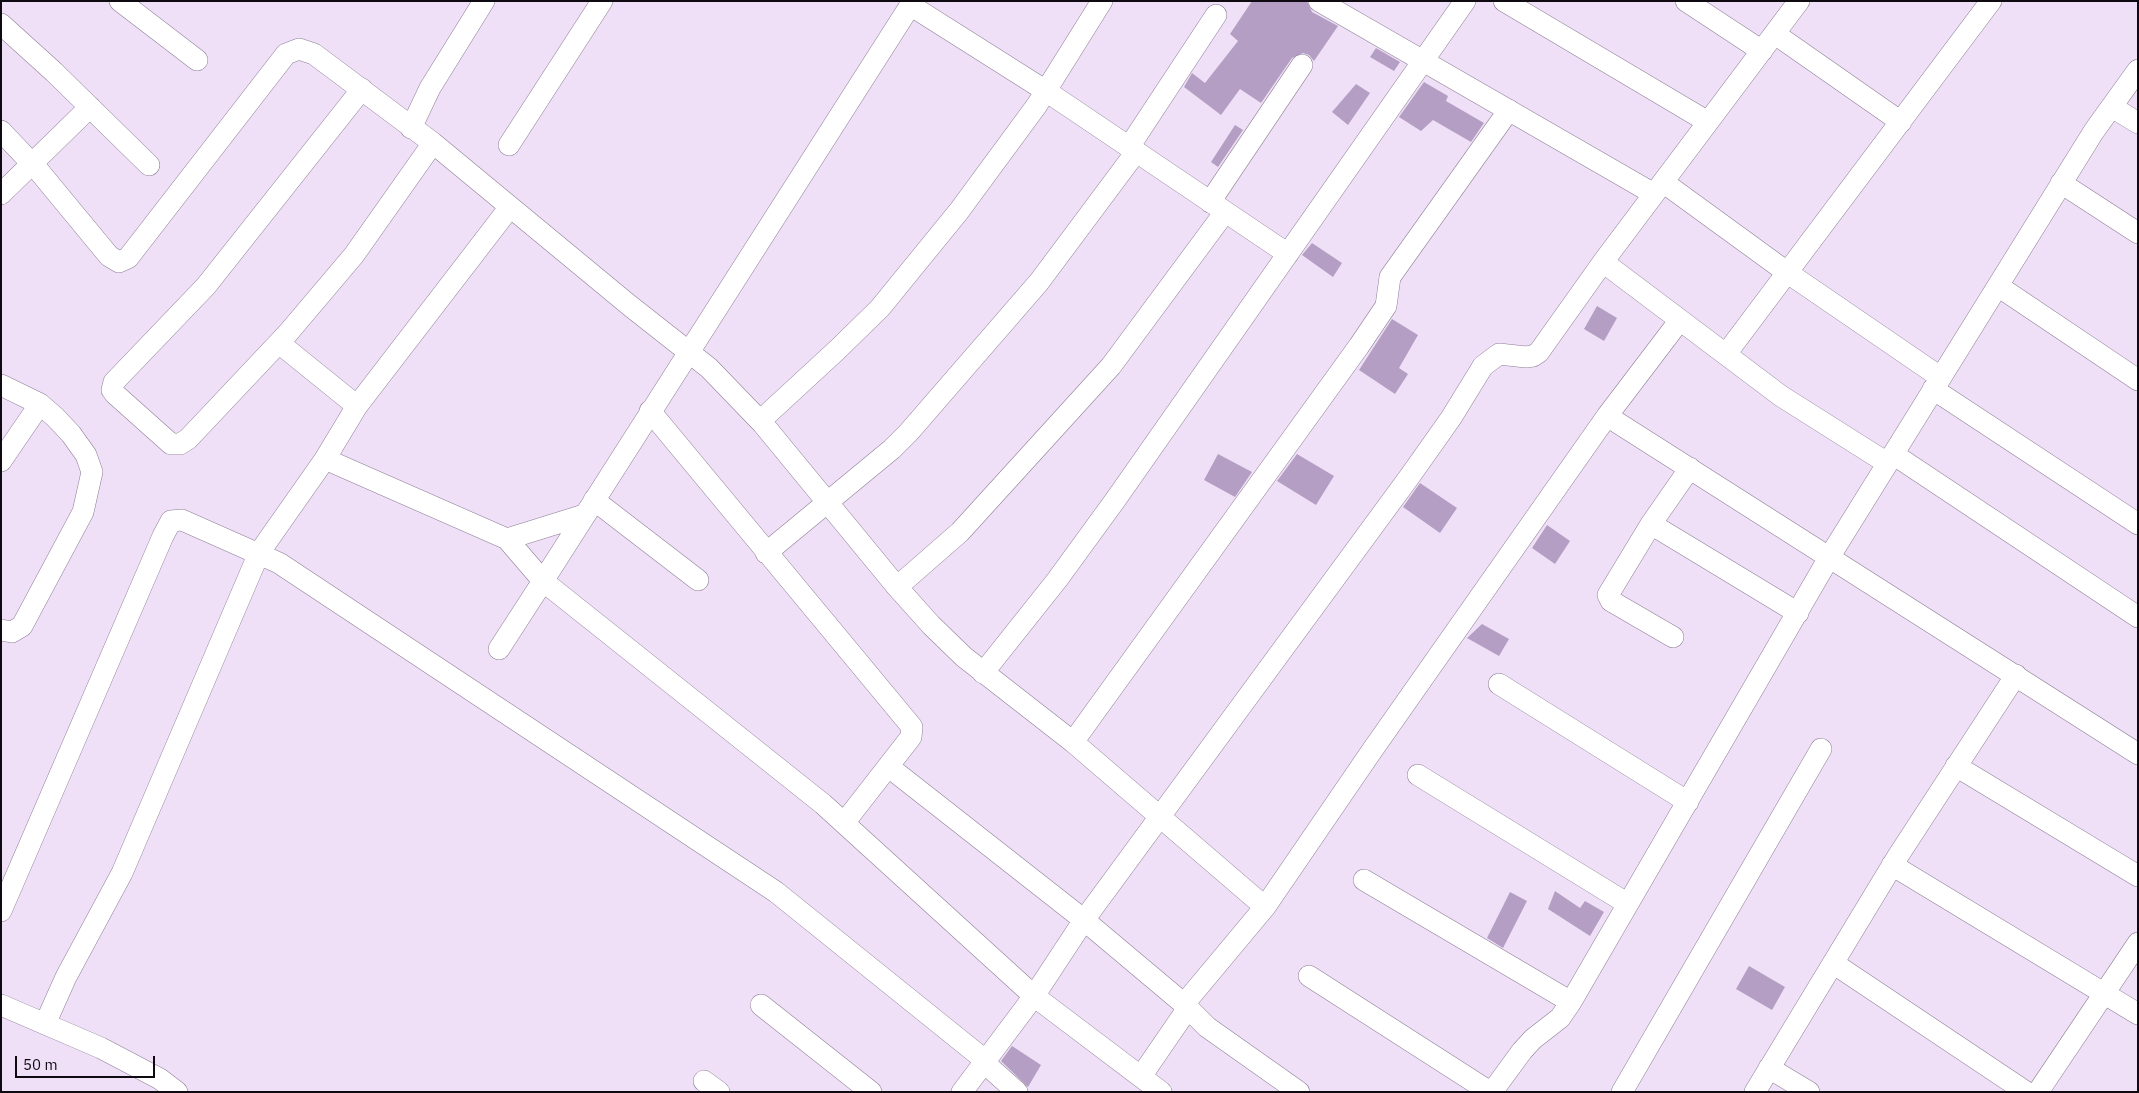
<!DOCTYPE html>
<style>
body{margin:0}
#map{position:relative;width:2139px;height:1093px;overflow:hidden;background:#efe0f8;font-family:"IBM Plex Sans",sans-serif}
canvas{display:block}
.frame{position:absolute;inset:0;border:2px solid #0f0a12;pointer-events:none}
.scale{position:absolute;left:15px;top:1056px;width:140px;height:22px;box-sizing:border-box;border:2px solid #0f0a12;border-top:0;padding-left:6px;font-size:15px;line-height:18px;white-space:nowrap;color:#0f0a12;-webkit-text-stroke:4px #efe0f8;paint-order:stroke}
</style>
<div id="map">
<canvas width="2139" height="1093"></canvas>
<div class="frame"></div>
<div class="scale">50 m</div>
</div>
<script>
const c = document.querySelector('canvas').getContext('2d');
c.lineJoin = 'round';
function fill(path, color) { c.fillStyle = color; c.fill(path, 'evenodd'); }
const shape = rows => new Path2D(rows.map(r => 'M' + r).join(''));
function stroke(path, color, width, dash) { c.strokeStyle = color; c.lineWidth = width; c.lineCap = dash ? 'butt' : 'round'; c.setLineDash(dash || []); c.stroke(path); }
fill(shape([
 [1252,1,1307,1,1312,12,1338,26,1314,61,1309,55,1303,53,1292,58,1261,103,1240,89,1221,115,1184,87,1192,73,1205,83,1238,41,1230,34],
 [1376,48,1400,62,1394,71,1370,57],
 [1424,82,1448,96,1446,101,1484,123,1471,142,1433,120,1421,131,1399,117],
 [1356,84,1370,93,1348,125,1332,112],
 [1235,125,1243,130,1218,167,1211,162],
 [1312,243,1342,263,1333,277,1302,255],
 [1597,306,1617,318,1604,341,1584,329],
 [1392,319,1418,335,1399,368,1408,374,1395,394,1359,370],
 [1218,454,1252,472,1235,497,1204,480],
 [1297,454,1334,476,1316,505,1277,481],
 [1420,483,1457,508,1440,533,1403,507],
 [1547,525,1570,541,1555,564,1532,548],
 [1482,624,1509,639,1499,656,1467,638],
 [1555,891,1580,908,1585,901,1604,912,1590,936,1548,909],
 [1510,892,1527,901,1503,948,1487,938],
 [1749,966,1785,987,1772,1010,1736,989],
 [1012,1046,1041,1065,1028,1087,1001,1061]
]), '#b59ec3');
const minor = shape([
 [120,1,197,60],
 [913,1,543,581,823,804,1034,996,1161,1092],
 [1319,1,1654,194],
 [1504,1,1708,122],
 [1686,1,1762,51],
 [910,5,1046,91,1288,254],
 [1,24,54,72,149,165],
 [1775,34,1901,122],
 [362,89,206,286,114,382,112,390,115,394,171,444,180,444,188,439,288,333,354,255,433,143],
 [2112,107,2138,123],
 [411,128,430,88,484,1],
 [1,131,38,170,109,256,119,262,128,258,286,54,299,49,314,54,433,143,629,305,709,368,763,424,897,587,931,625,964,657,1073,742,1265,907],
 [509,145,602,1],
 [1129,147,1216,15],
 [1663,182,1788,273,1940,377],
 [2061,183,2138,233],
 [1,194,90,107],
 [1210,202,1302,65],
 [1603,262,1781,396,1887,463],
 [1998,286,2138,380],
 [279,343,357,406],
 [1726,354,1991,1],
 [1,385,40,404,55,417,71,434,86,455,92,472,83,512,22,626,12,632,1,630],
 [1933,389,2138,524],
 [650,411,912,727,911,737,844,823],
 [1607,416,2138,754],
 [760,421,837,350,880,308,959,211,1037,105,1102,1],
 [1893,454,2138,617],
 [325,459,507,539,584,515],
 [1,461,40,404],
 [594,500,698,580],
 [1651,524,1798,613],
 [766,553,892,449,909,432,1039,282,1136,152],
 [897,587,960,532,1111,366,1225,212],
 [1673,637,1611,601,1608,595,1651,524,1690,468],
 [499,649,543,581,507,539],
 [983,673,1057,580,1116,499,1465,1],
 [1499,684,1688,802],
 [1073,742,1359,346,1386,306,1390,277,1509,110],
 [1956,766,2138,876],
 [889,767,1084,920,1184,1004,1207,1027,1299,1092],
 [1418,775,1628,904],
 [1892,865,2138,1014],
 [1364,880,1571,1002],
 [1,911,163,536,171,521,182,520,279,563,776,892,986,1061,989,1067,1017,1092],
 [1833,963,2026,1092],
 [1309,976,1490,1092],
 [1184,1004,1265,907,1371,752,1607,416,1680,320],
 [1,1005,101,1048,160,1079,177,1092],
 [761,1005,871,1092],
 [45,1024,66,977,122,873,259,553,325,459,357,406,510,207],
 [1769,1068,1809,1092],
 [1142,1075,1188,1008],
 [704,1081,719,1092],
 [962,1092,1034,996,1084,920,1410,476,1451,418,1483,366,1499,354,1526,357,1533,356,1539,352,1603,262,1799,1],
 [1492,1092,1522,1051,1533,1039,1560,1018,1571,1002,1830,556,2094,131,2138,70],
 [1622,1092,1821,749],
 [1755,1092,1898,856,2016,675],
 [2038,1092,2138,943]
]);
stroke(minor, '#8c7e94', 22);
stroke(minor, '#fff', 21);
</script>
